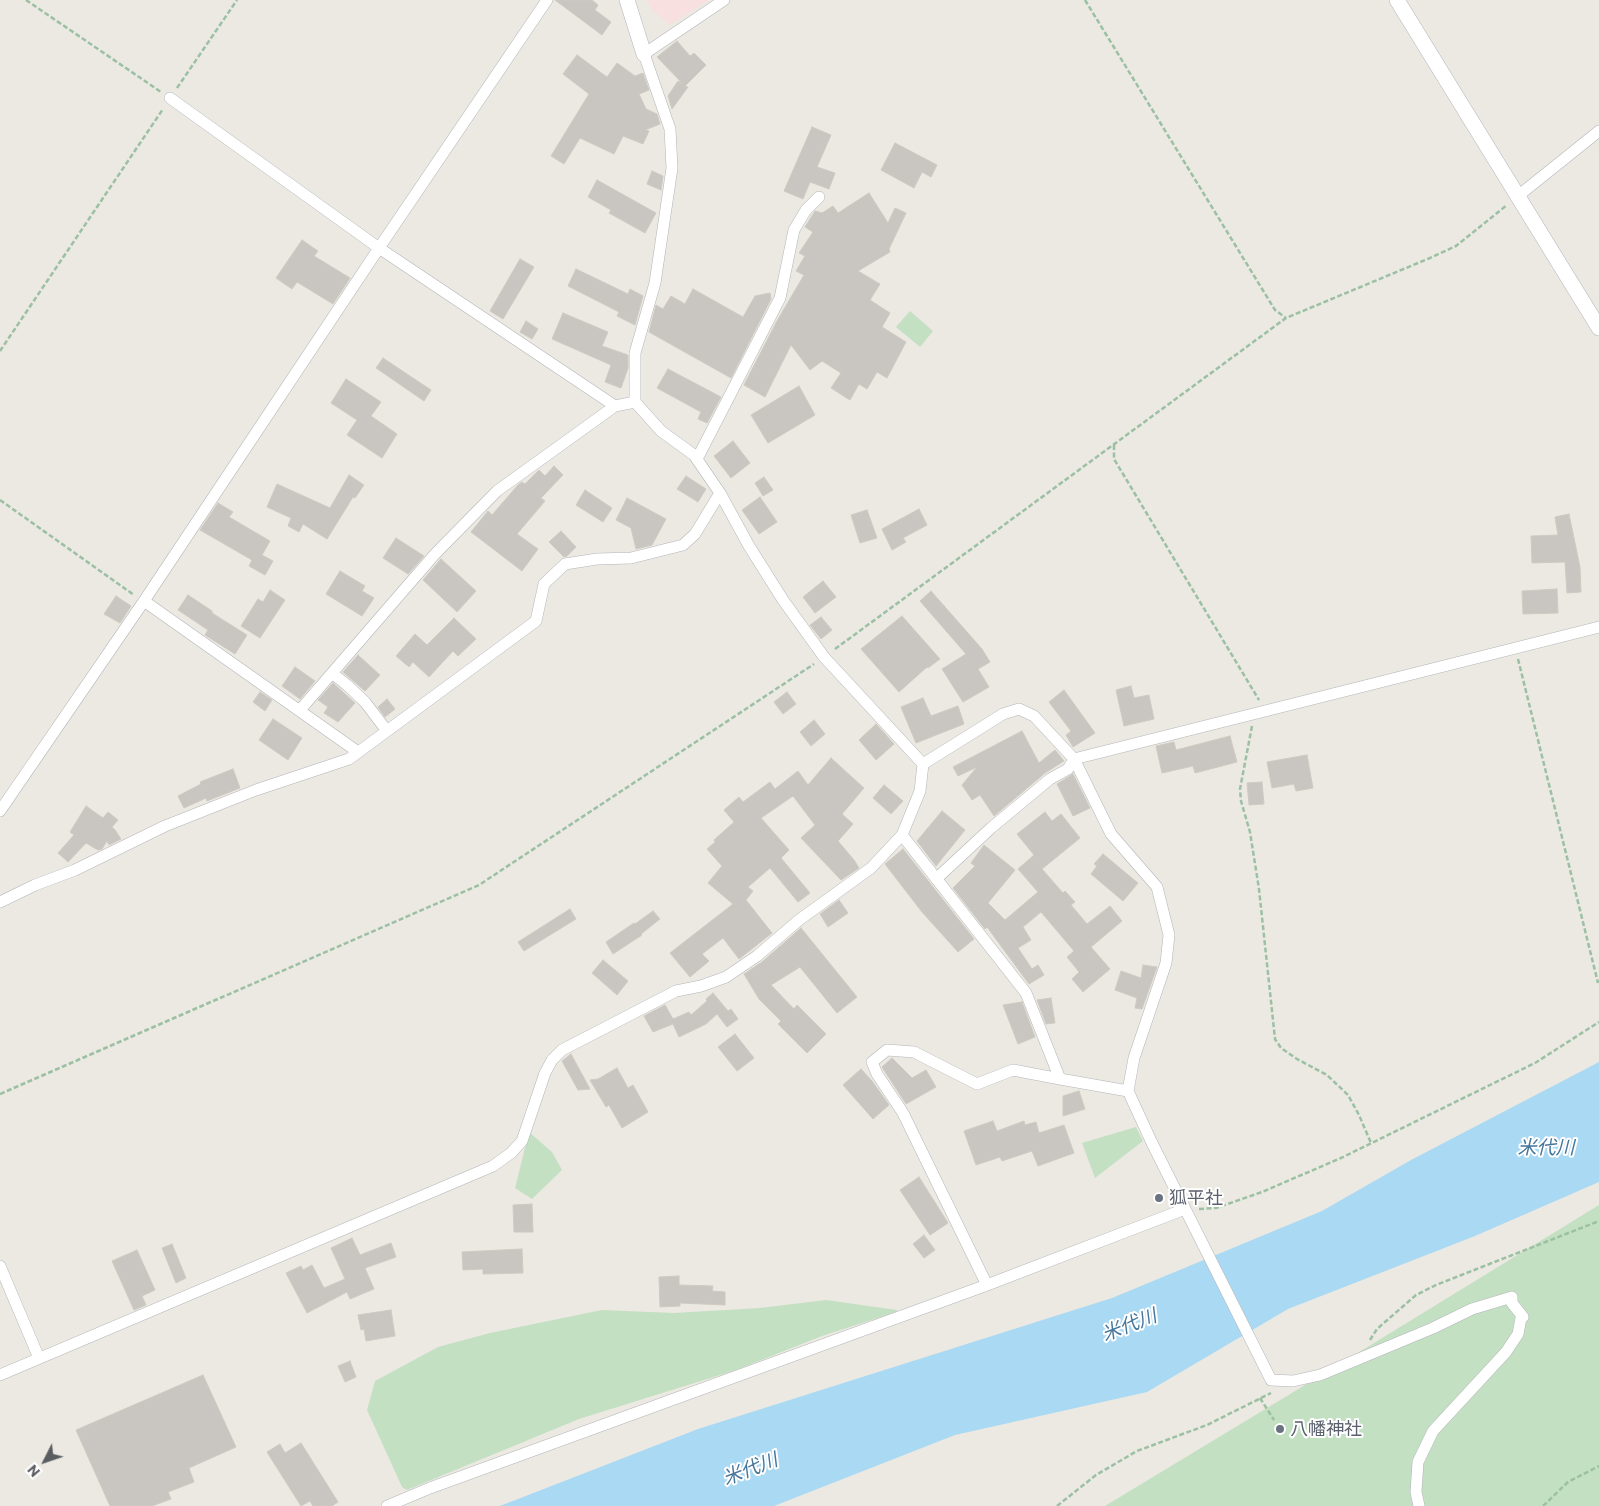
<!DOCTYPE html>
<meta charset="utf-8">
<style>
body{margin:0}
#map{position:relative;width:1599px;height:1506px;overflow:hidden;background:#ebe9e2;font-family:Commissioner,sans-serif}
canvas{display:block}
.north{position:absolute;left:20px;top:1436px;width:50px;height:50px;-webkit-text-stroke:4px #fff;paint-order:stroke;rotate:229deg;font-size:14px;font-weight:700;line-height:20px;text-align:center;color:#5b5e61}
.north::after{content:'';display:block;margin:auto;width:18px;height:22px;background:#5b5e61;clip-path:polygon(50% 0,100% 100%,50% 72%,0 100%)}
</style>
<div id="map">
<canvas width="1599" height="1506"></canvas>
<div class="north">N</div>
</div>
<script>
const c = document.querySelector('canvas').getContext('2d');
c.lineJoin = 'round';
function fill(path, color) { c.fillStyle = color; c.fill(path, 'evenodd'); }
const shape = rows => new Path2D(rows.map(r => 'M' + r).join(''));
function stroke(path, color, width, dash) { c.strokeStyle = color; c.lineWidth = width; c.lineCap = dash ? 'butt' : 'round'; c.setLineDash(dash || []); c.stroke(path); }
function drawText(font, color, halo, rows, align = 'center') {
  c.font = font + ' Commissioner,"Noto Sans JP",sans-serif'; c.lineWidth = 4; c.setLineDash([]); c.textBaseline = 'middle'; c.strokeStyle = halo; c.fillStyle = color; for (const [text, x, y, turn = 0] of rows) {
    c.save(); c.translate(x, y); c.rotate((+turn || 0) * Math.PI / 180); c.textAlign = isNaN(turn) ? turn : align; if (halo) c.strokeText(text, 0, 0); c.fillText(text, 0, 0); c.restore();
  }
}
fill(shape([
 [647,0,709,0,670,25,651,9]
]), '#f7e0df');
fill(shape([
 [910,311,933,331,920,347,896,327],
 [1136,1127,1143,1141,1095,1178,1082,1143],
 [529,1132,552,1152,562,1170,532,1199,515,1188],
 [1599,1205,1599,1506,1105,1506,1343,1362],
 [826,1300,897,1310,896,1312,822,1336,736,1370,579,1419,407,1490,402,1487,367,1410,375,1381,438,1347,490,1333,602,1310,674,1313,760,1308]
]), '#c4e0c2');
fill(shape([
 [1599,1062,1599,1182,1475,1236,1288,1309,1147,1392,955,1435,774,1506,500,1506,698,1429,1112,1298,1322,1211,1411,1160]
]), '#aad9f4');
const building = shape([
 [555,0,592,0,598,5,595,10,611,22,602,35,555,0],
 [677,41,690,56,694,53,706,65,685,86,688,87,672,109,668,96,678,81,683,84,657,57,677,41],
 [577,55,607,77,617,63,635,76,643,73,649,90,639,94,646,109,657,114,660,124,645,130,649,131,643,144,623,136,614,154,580,138,564,164,551,156,589,94,563,74,577,55],
 [812,127,831,135,817,167,835,173,829,189,810,182,803,199,784,191,812,127],
 [895,143,937,165,931,177,922,172,914,188,881,170,895,143],
 [652,171,663,176,661,190,647,184,652,171],
 [597,180,656,213,645,233,609,213,611,210,588,197,597,180],
 [869,193,888,223,895,208,906,213,889,249,890,252,858,271,880,284,870,300,890,313,882,327,906,342,887,378,877,372,867,389,859,384,850,400,831,388,841,373,822,361,810,370,791,345,765,397,744,385,777,321,804,275,796,271,805,256,799,253,813,232,805,227,815,211,822,213,833,206,838,213,869,193],
 [302,240,318,251,314,256,350,278,333,304,297,282,292,289,276,278,302,240],
 [520,259,534,267,503,319,490,311,520,259],
 [576,269,628,294,630,289,643,296,635,325,617,316,619,312,568,286,576,269],
 [693,289,743,317,755,296,770,293,771,299,731,378,649,332,656,305,663,309,671,296,685,304,693,289],
 [563,313,608,332,602,346,628,355,628,368,621,388,605,382,611,365,552,339,563,313],
 [526,321,538,329,532,339,520,332,526,321],
 [383,358,431,390,424,401,376,368,383,358],
 [668,369,721,397,707,423,698,419,701,412,657,388,668,369],
 [346,379,381,402,371,416,397,434,382,458,347,435,357,420,331,403,346,379],
 [799,386,815,415,768,443,751,415,799,386],
 [733,441,750,463,731,478,714,456,733,441],
 [554,466,563,475,541,498,545,501,517,534,538,549,522,571,471,532,488,511,492,515,518,485,522,482,525,484,539,470,545,476,554,466],
 [349,475,364,485,355,498,353,497,327,539,303,524,299,532,288,526,291,518,267,507,277,484,330,508,349,475],
 [686,476,706,489,698,502,677,489,686,476],
 [764,477,773,490,763,496,755,483,764,477],
 [585,490,612,508,603,522,576,505,585,490],
 [760,497,777,522,759,534,742,510,760,497],
 [627,498,666,519,652,545,636,549,631,528,616,520,627,498],
 [218,503,233,512,229,517,270,541,262,555,273,561,265,575,249,566,252,560,200,530,218,503],
 [919,509,927,525,903,538,906,542,892,550,882,529,919,509],
 [867,510,877,538,860,543,851,515,867,510],
 [1569,514,1580,567,1581,592,1567,593,1565,562,1532,563,1531,536,1558,535,1555,517,1569,514],
 [561,531,576,547,567,556,564,557,549,542,561,531],
 [396,538,424,556,408,574,383,558,396,538],
 [441,559,476,591,457,612,423,580,441,559],
 [340,571,365,586,362,591,374,598,362,616,326,594,340,571],
 [823,581,836,597,815,613,803,597,823,581],
 [1557,589,1558,613,1523,614,1522,591,1557,589],
 [270,590,285,600,260,638,241,626,258,599,263,602,270,590],
 [931,591,982,649,990,662,978,669,989,687,963,702,942,669,966,654,920,601,931,591],
 [188,595,212,611,212,613,247,635,235,654,205,635,208,630,178,610,188,595],
 [116,596,131,606,120,623,104,614,116,596],
 [902,616,940,659,928,668,927,667,899,692,861,649,902,616],
 [821,617,832,630,821,639,810,625,821,617],
 [454,618,476,639,458,656,453,651,429,677,413,662,409,667,396,656,415,634,427,645,454,618],
 [358,655,380,675,365,691,343,672,358,655],
 [295,667,315,681,300,699,282,686,295,667],
 [333,683,355,703,338,722,324,713,328,707,318,700,333,683],
 [1131,686,1134,698,1149,695,1154,719,1124,726,1116,690,1131,686],
 [1064,690,1095,733,1073,747,1066,735,1071,731,1049,702,1064,690],
 [260,692,272,700,265,711,253,702,260,692],
 [787,692,796,704,783,714,774,702,787,692],
 [923,698,931,716,958,706,964,724,916,743,901,707,923,698],
 [387,699,395,709,385,717,378,707,387,699],
 [273,719,302,738,288,760,259,740,273,719],
 [814,720,825,734,811,746,800,732,814,720],
 [876,724,894,744,876,760,859,740,876,724],
 [1022,731,1039,763,1055,750,1064,761,1045,773,994,816,980,795,972,800,962,785,977,767,958,776,953,767,1022,731],
 [1230,736,1237,762,1195,773,1193,766,1162,773,1156,746,1174,742,1176,750,1230,736],
 [1307,755,1313,788,1296,791,1294,784,1272,788,1267,762,1307,755],
 [831,758,864,788,842,814,853,824,838,841,854,860,859,868,841,880,801,838,815,825,793,796,761,818,789,850,781,858,810,893,798,902,770,868,748,887,753,891,746,900,772,933,739,959,723,938,702,954,709,961,690,977,670,953,733,904,708,883,722,866,707,849,715,842,714,840,734,822,724,810,739,797,743,802,770,782,775,789,798,771,808,785,831,758],
 [233,769,240,788,207,801,206,798,184,808,178,796,201,784,200,782,233,769],
 [1073,774,1090,808,1073,816,1057,784,1073,774],
 [1262,782,1264,804,1249,805,1247,783,1262,782],
 [884,785,903,801,891,814,873,798,884,785],
 [86,806,103,818,108,812,118,820,112,827,115,830,121,839,109,845,107,841,102,849,98,850,86,843,68,862,58,853,74,835,70,832,86,806],
 [942,811,965,830,936,866,917,841,942,811],
 [1045,812,1052,821,1061,814,1080,838,1042,869,1063,893,1065,891,1075,902,1071,905,1087,924,1110,906,1122,921,1091,947,1110,969,1083,992,1072,979,1079,972,1067,957,1074,951,1041,912,1023,927,1031,940,1018,948,1032,969,1038,965,1044,975,1029,984,987,927,985,929,953,888,975,866,971,863,984,845,1015,870,988,903,1005,920,1038,892,1018,869,1034,855,1017,834,1045,812],
 [903,849,974,939,958,952,922,912,885,864,903,849],
 [1103,854,1138,883,1123,901,1091,874,1097,866,1094,864,1103,854],
 [839,900,848,913,828,927,820,914,839,900],
 [570,909,576,919,524,951,518,942,570,909],
 [653,911,660,919,641,934,642,935,613,954,606,942,634,923,635,924,653,911],
 [801,928,857,997,837,1013,800,967,771,985,794,1009,797,1005,826,1034,807,1053,778,1024,781,1021,759,999,744,974,762,962,801,928],
 [603,960,628,981,617,995,592,973,603,960],
 [1143,965,1157,967,1142,1009,1135,1008,1137,998,1115,990,1121,971,1141,978,1143,965],
 [713,993,728,1011,731,1009,738,1019,727,1027,717,1014,706,1024,679,1037,673,1024,653,1032,644,1016,665,1005,673,1019,689,1012,691,1015,707,1001,706,999,713,993],
 [1051,998,1055,1023,1046,1024,1037,1000,1051,998],
 [1022,1002,1035,1037,1018,1044,1003,1005,1022,1002],
 [735,1034,754,1058,737,1071,718,1047,735,1034],
 [571,1054,590,1089,578,1090,562,1061,571,1054],
 [892,1058,912,1078,926,1070,936,1087,906,1104,882,1067,892,1058],
 [617,1068,628,1088,633,1085,648,1112,622,1128,609,1105,606,1107,590,1080,598,1079,617,1068],
 [861,1069,872,1081,889,1105,873,1119,843,1085,861,1069],
 [1079,1091,1085,1109,1063,1116,1063,1096,1079,1091],
 [993,1121,997,1131,1024,1121,1025,1125,1036,1122,1039,1133,1064,1125,1074,1153,1038,1166,1032,1151,1002,1161,1000,1157,976,1165,964,1131,993,1121],
 [919,1177,948,1223,930,1235,900,1190,919,1177],
 [532,1204,533,1232,514,1232,513,1205,532,1204],
 [924,1235,935,1250,924,1258,913,1244,924,1235],
 [352,1238,360,1255,391,1243,396,1257,365,1268,374,1289,350,1299,347,1292,307,1313,286,1273,301,1266,303,1270,312,1265,324,1288,345,1279,331,1248,352,1238],
 [172,1244,186,1278,176,1283,162,1248,172,1244],
 [522,1249,523,1273,483,1274,483,1269,463,1270,462,1252,522,1249],
 [137,1250,155,1290,142,1296,146,1305,134,1310,112,1261,137,1250],
 [679,1276,679,1285,713,1286,712,1291,725,1292,725,1305,680,1303,680,1306,660,1307,659,1277,679,1276],
 [391,1310,395,1336,366,1341,364,1329,361,1330,358,1315,391,1310],
 [350,1361,356,1377,345,1382,338,1366,350,1361],
 [203,1375,236,1447,189,1468,194,1482,168,1492,171,1499,152,1506,110,1506,76,1430,203,1375],
 [301,1443,338,1502,332,1506,313,1506,310,1501,301,1506,267,1452,280,1444,285,1453,301,1443]
]);
fill(building, '#c9c5c1');
stroke(building, '#cfcac1', 1);
const minor = shape([
 [170,98,379,248,615,406],
 [1518,196,1599,131],
 [697,459,780,298,794,230,806,210,819,197],
 [144,601,358,752],
 [332,673,347,685,365,702,387,731],
 [300,710,435,554,497,491,615,406,635,402],
 [923,764,1003,714,1019,709,1034,716,1074,759,1111,834,1157,887,1169,935,1166,963,1134,1058,1128,1091,1152,1143,1271,1380,1293,1381,1320,1375,1433,1328,1472,1309,1512,1297,1512,1303,1523,1317,1521,1318,1518,1334,1506,1352,1433,1431,1418,1462,1416,1492,1419,1506],
 [0,811,144,601,379,248,547,0],
 [902,835,1026,993,1060,1079,1128,1091],
 [936,879,991,828,1050,779,1068,769,1074,759,1599,627],
 [0,902,35,885,75,870,165,826,256,790,349,759,536,621,544,584,565,564,597,559,631,558,683,545,695,534,720,493],
 [0,1266,39,1358],
 [987,1285,903,1113,877,1074,872,1062,887,1050,914,1052,977,1084,1013,1070,1060,1079],
 [0,1375,493,1166,511,1153,522,1141,545,1073,552,1060,562,1050,676,991,701,986,726,977,757,956,799,920,871,868,902,835,920,791,923,764,824,657,783,600,749,546,720,493,694,455,661,431,635,402,635,353,655,283,672,168,670,129,644,54,724,0],
 [387,1506,430,1488,987,1285,1185,1209]
]);
const tertiary = shape([
 [627,0,644,54],
 [1397,0,1599,328]
]);
stroke(minor, '#b3b5b8', 12);
stroke(tertiary, '#b3b5b8', 16);
stroke(shape([
 [26,0,161,92],
 [1085,0,1275,310,1286,318],
 [177,88,237,0],
 [0,351,163,109],
 [1114,445,1114,459,1259,700],
 [0,500,134,595],
 [835,649,1286,318,1430,258,1456,246,1507,205],
 [1518,659,1598,983],
 [1252,726,1240,789,1241,801,1250,832,1259,889,1275,1039,1281,1048,1297,1059,1327,1075,1348,1095,1359,1115,1371,1143],
 [0,1094,479,885,814,664],
 [1199,1209,1216,1208,1262,1192,1341,1158,1535,1063,1599,1022],
 [1370,1340,1377,1329,1416,1295,1436,1285,1599,1221],
 [1260,1398,1274,1420],
 [1057,1506,1096,1475,1137,1451,1207,1425,1271,1393],
 [1543,1506,1568,1482,1599,1466]
]), '#9cc0a3', 2.5, [5, 2.5]);
stroke(minor, '#fff', 11);
stroke(tertiary, '#fff', 15);
for (const [x, y, r, color] of [
 [1159,1198,5,"#6b7280"],
 [1280,1429,5,"#6b7280"]
]) { const dot = new Path2D(); dot.arc(x, y, r, 0, 2 * Math.PI); c.fillStyle = color; c.fill(dot); stroke(dot, '#fff', 2); }
drawText('18px', '#5b616d', '#fff', [
 ["狐平社",1169,1198],
 ["八幡神社",1290,1429]
], 'left');
drawText('italic 19px', '#47769b', '#fff', [
 ["米代川",1546,1148],
 ["米代川",1129,1325,-21],
 ["米代川",750,1469,-21]
]);
</script>
